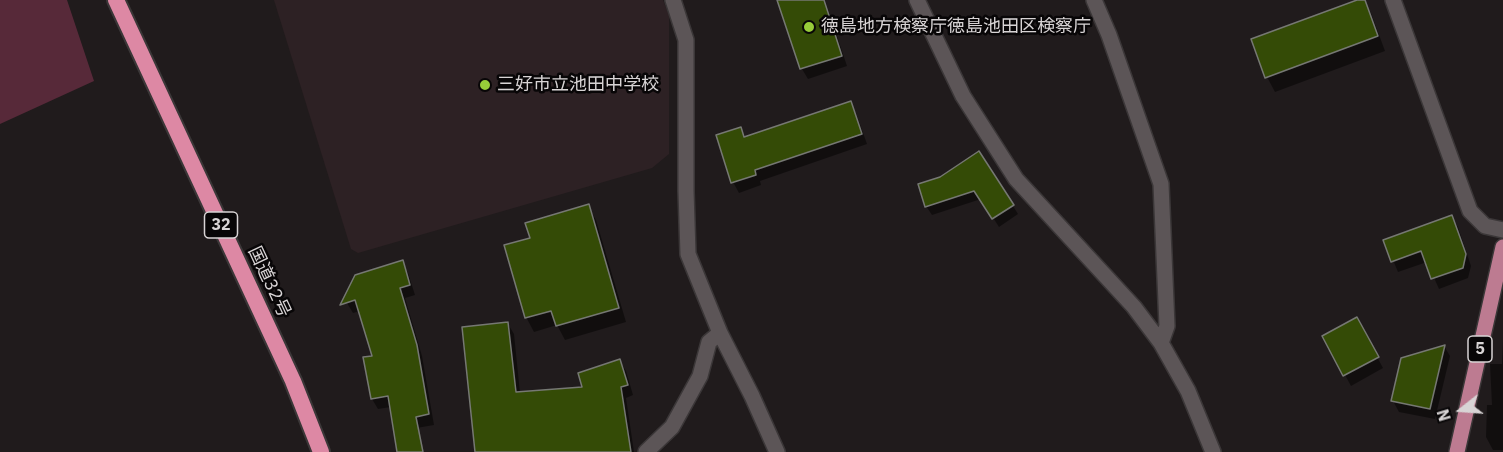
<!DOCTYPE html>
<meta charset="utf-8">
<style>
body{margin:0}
#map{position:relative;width:1503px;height:452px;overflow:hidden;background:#201b1c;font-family:"IBM Plex Sans",sans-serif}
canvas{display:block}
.north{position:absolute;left:1431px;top:380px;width:60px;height:60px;-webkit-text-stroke:4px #080607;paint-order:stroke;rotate:253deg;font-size:16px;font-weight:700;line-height:24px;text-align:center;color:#d8d4d5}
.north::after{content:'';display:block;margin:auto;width:21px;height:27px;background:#d8d4d5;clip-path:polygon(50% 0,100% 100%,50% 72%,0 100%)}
</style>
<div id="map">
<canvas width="1503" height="452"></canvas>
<div class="north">N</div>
</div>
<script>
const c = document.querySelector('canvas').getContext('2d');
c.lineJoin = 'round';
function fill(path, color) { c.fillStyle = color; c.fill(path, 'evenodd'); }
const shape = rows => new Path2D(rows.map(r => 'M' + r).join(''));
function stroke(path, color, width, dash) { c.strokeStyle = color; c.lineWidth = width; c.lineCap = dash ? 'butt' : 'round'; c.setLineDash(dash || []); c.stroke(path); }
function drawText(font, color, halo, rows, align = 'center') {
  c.font = font + ' "IBM Plex Sans","Noto Sans JP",sans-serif'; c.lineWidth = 5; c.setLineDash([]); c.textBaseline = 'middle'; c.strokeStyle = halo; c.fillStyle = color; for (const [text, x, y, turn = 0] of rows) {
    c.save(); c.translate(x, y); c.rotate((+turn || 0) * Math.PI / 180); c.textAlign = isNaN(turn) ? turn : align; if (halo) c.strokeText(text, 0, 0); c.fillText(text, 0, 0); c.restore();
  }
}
fill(shape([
 [274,0,663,0,669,15,669,154,652,168,358,253,351,249]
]), '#2d2124');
fill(shape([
 [0,0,67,0,94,81,0,124]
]), '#572939');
fill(shape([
 [793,0,825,0,847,66,808,79,802,69,780,4],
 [1361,0,1364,0,1371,13,1385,51,1275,92,1267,77],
 [850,103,856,113,867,144,760,181,761,185,739,193,733,182,740,129,746,138],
 [940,178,1013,206,1018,214,999,227,981,199,932,215,926,206],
 [588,206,596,220,626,322,565,340,557,325,534,332,526,317],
 [1452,217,1458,227,1471,266,1468,278,1439,289,1427,262,1398,272,1385,241],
 [402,262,408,273,415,295,405,298,422,356,434,425,399,431,391,407,378,409,372,399,365,359,374,357,360,311,353,313,347,303,347,294],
 [508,324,514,334,520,393,584,388,620,361,626,371,633,395,626,398,634,452,476,452],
 [1362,329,1383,368,1351,386,1324,336],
 [1503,340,1503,450,1493,450,1486,437,1487,405,1492,405,1490,364,1502,364],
 [1444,346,1450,356,1435,419,1399,412,1393,401]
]), '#0007');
const building = shape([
 [777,0,824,0,842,56,800,69,777,0],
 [1357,0,1365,0,1378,36,1265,78,1251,39,1357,0],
 [851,101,862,134,755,170,756,175,731,183,716,135,741,127,744,137,851,101],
 [979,151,1014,205,992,219,974,191,925,207,918,184,940,177,979,151],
 [589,204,619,308,556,326,551,311,525,318,504,245,530,238,525,223,589,204],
 [1452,215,1466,254,1463,268,1431,279,1421,251,1391,262,1383,240,1452,215],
 [403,260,410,285,400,288,417,345,429,414,416,417,423,452,397,452,388,396,371,399,363,357,372,356,355,300,340,305,355,275,403,260],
 [1357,317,1379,357,1343,376,1322,336,1357,317],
 [508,322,516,392,582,387,578,373,620,359,628,385,621,387,631,452,475,452,462,327,508,322],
 [1445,345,1430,409,1391,401,1401,358,1445,345]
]);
fill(building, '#344b06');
stroke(building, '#767873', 1.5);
const minor = shape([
 [673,0,686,40,686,191,688,254,720,333,752,396,777,452],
 [917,0,963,96,1016,179,1134,307,1161,343,1188,391,1213,452],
 [1094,0,1109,35,1161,184,1167,326,1161,343],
 [1393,0,1470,211,1485,226,1503,230],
 [646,452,672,427,700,376,709,342,720,333]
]);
const primary = shape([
 [1457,452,1503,247]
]);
const trunk = shape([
 [116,0,293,381,321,452]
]);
stroke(minor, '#3b3738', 18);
stroke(primary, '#3b3738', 18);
stroke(trunk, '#3b3738', 20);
stroke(minor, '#5c5557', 15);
stroke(primary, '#bd7b91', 15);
stroke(trunk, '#dd88a4', 16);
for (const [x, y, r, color] of [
 [809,27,6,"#97cc39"],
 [485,85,6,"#97cc39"]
]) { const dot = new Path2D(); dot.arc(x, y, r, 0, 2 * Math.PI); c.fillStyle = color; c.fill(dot); stroke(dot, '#080607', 2); }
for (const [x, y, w] of [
 [221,225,33],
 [1480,349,24]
]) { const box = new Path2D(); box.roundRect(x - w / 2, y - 13, w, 26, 4.5); c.fillStyle = '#080607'; c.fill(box); stroke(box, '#d8d4d5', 1.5); }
drawText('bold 16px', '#d8d4d5', null, [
 ["32",221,225],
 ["5",1480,349]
]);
drawText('18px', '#d8d4d5', '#080607', [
 ["徳島地方検察庁徳島池田区検察庁",821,27],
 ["三好市立池田中学校",497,85]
], 'left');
drawText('18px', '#d8d4d5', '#080607', [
 ["国道32号",269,282,65]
]);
</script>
